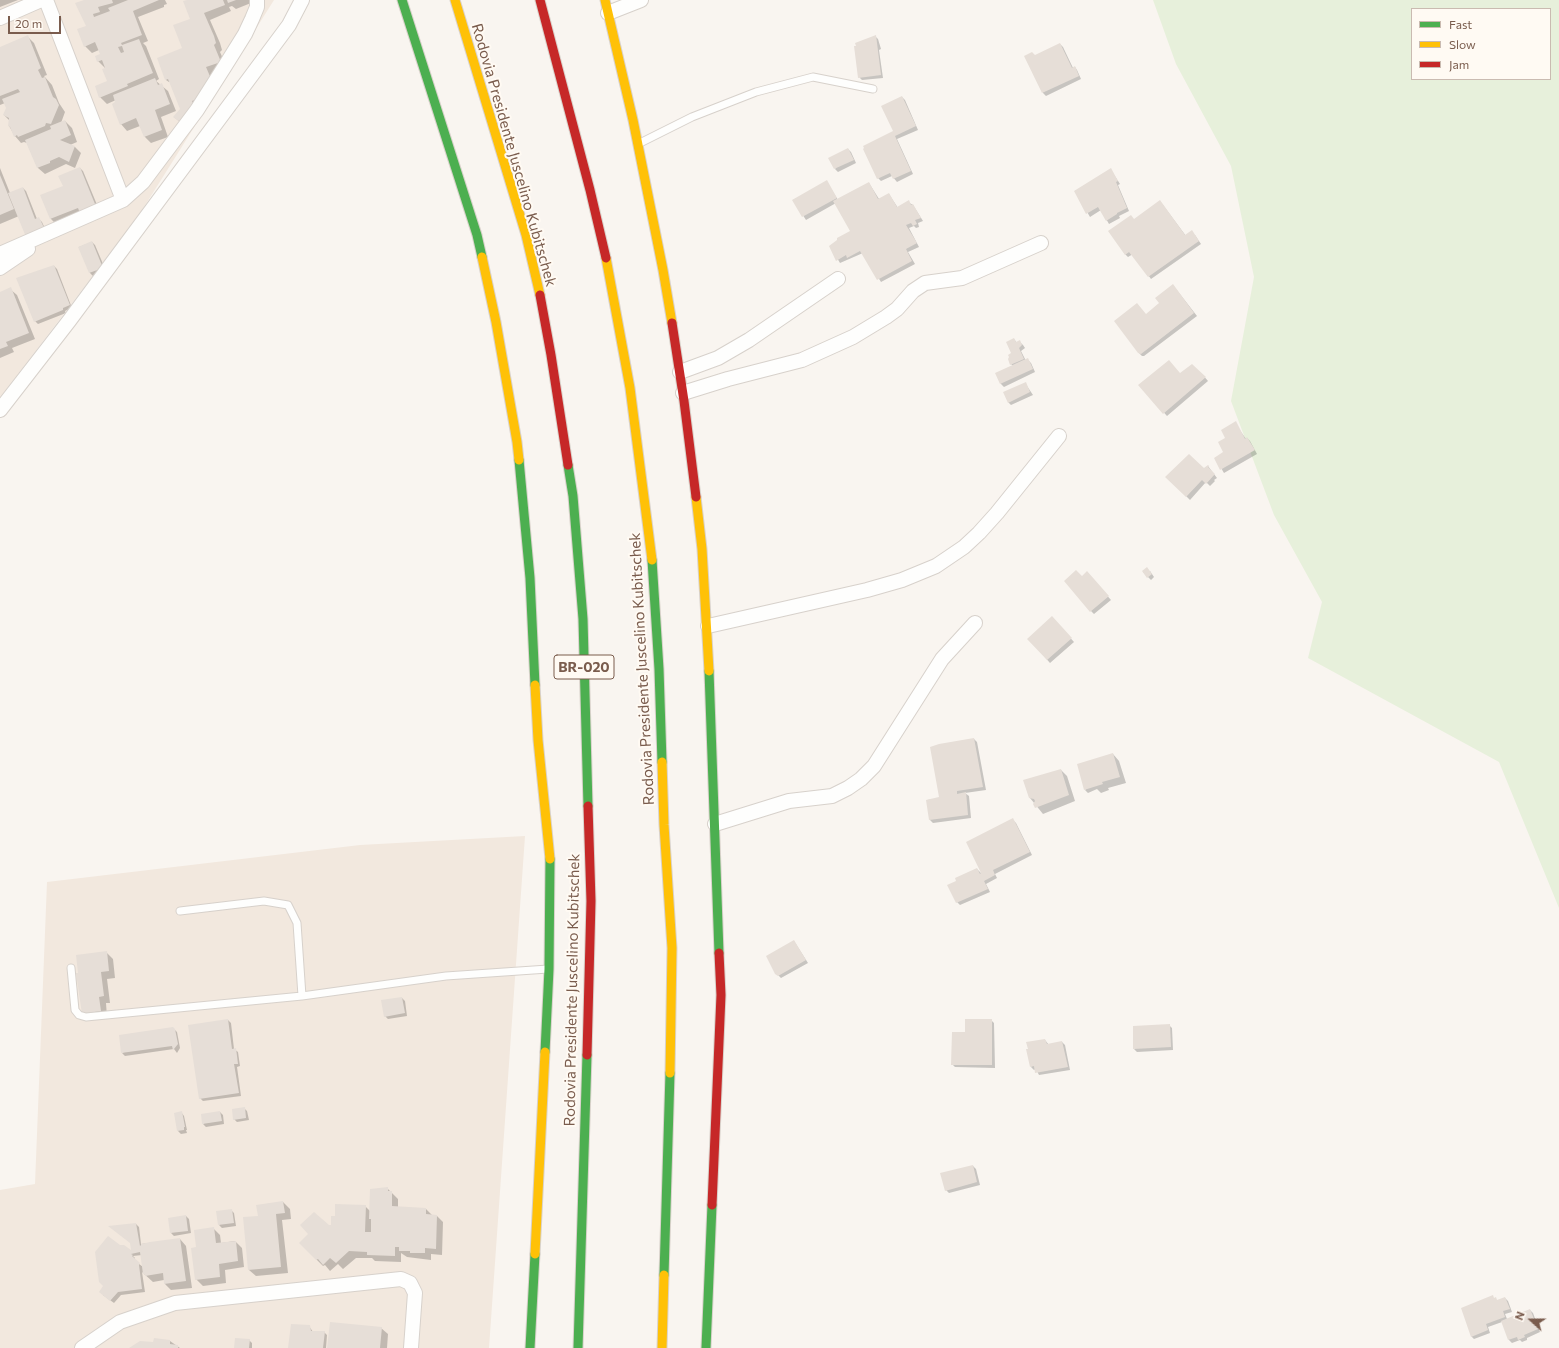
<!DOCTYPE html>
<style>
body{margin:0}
#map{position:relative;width:1559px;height:1348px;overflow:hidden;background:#f9f5f0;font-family:Commissioner,sans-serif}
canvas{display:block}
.legend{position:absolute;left:1411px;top:8px;width:140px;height:72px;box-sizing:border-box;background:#fffaf3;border:1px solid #cabbb1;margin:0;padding:5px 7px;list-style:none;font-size:12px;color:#7a5c4d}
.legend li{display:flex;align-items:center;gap:8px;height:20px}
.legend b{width:20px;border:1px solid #cabbb1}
.north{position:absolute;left:1511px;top:1300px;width:40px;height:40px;-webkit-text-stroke:3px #fffaf3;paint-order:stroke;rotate:291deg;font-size:11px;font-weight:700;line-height:16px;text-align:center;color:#7a5c4d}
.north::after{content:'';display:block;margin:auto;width:14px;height:18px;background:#7a5c4d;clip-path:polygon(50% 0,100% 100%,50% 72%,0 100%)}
.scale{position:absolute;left:8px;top:16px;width:53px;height:18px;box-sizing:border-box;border:2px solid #7a5c4d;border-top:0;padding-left:5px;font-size:12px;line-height:14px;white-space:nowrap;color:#7a5c4d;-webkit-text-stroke:3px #fffaf3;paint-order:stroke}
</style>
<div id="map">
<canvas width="1559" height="1348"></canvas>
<ul class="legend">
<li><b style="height:5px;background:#4caf50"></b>Fast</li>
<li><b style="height:5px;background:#ffc107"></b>Slow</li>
<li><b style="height:5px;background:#c62828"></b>Jam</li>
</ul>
<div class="north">N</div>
<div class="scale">20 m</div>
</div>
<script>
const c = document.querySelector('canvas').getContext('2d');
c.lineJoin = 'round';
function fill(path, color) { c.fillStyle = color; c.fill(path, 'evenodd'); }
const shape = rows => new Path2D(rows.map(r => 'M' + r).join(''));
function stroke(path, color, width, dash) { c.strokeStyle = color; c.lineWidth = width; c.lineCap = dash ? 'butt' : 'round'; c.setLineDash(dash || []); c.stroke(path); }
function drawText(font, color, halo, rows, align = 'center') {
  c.font = font + ' Commissioner,sans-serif'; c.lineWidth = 4; c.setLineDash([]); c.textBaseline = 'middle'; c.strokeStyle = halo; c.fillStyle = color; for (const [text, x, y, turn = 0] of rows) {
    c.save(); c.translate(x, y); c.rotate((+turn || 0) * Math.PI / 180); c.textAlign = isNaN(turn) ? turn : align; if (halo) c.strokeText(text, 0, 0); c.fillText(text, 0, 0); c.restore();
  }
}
fill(shape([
 [0,0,274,0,139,215,0,398],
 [525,836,489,1348,0,1348,0,1190,35,1184,47,882,360,845]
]), '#f2e8de');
fill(shape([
 [1153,0,1559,0,1559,908,1499,762,1308,658,1322,602,1274,515,1231,401,1254,277,1231,166,1176,64],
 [1412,9,1550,9,1550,79,1412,79]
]), '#e7f0db');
fill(shape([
 [0,0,18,0,0,7],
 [85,0,165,0,167,4,164,5,164,7,138,17,148,41,143,43,146,46,159,79,156,81,168,91,176,111,161,117,168,137,151,143,145,137,140,126,127,131,121,124,116,100,107,104,100,97,108,82,106,69,98,61,101,55,99,50,92,53,85,46,87,26],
 [189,0,250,0,251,3,236,9,232,6,229,7,231,11,210,20,220,43,222,50,220,52,227,68,186,127,174,117,181,109,170,82,169,82,166,80,183,48,191,19],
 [875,36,878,39,881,49,879,50,883,78,862,80,859,77],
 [28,37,34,43,47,75,44,76,52,85,59,103,65,112,61,123,65,121,72,128,77,142,70,145,75,147,81,153,75,168,66,164,45,174,38,168,27,143,24,142,21,143,15,136,9,126,10,121,4,115,7,108,5,103,0,105,0,48],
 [1060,44,1063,47,1073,68,1075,67,1077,70,1081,79,1046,96,1043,93,1036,56],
 [902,97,905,100,918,130,897,139,913,174,897,182,892,176,881,181,878,178,894,132],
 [848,149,851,152,856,163,838,172,835,169],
 [0,168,10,193,23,188,26,191,37,219,39,219,42,222,47,233,19,216,0,224],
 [80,168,83,171,100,212,80,211,54,222,51,219,42,196,64,187],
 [1111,170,1120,184,1118,185,1129,211,1119,216,1120,218,1109,224,1101,210,1090,217,1075,191],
 [827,182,838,200,869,183,879,199,889,194,898,208,908,202,913,205,923,221,918,223,919,227,916,228,914,226,909,228,919,247,908,252,915,264,881,282,863,253,840,263,830,246,851,231,836,203,806,220,793,200],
 [1163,205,1186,236,1195,235,1201,244,1151,279,1133,254,1128,257,1125,254,1135,220],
 [92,242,95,245,106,271,93,276,90,273,79,247],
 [54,266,57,269,72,308,65,311,66,313,38,324,35,321],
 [10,289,17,295,35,339,12,348,14,352,0,358,0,293],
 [1176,289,1197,316,1144,356,1142,356,1139,353,1146,315],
 [1014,339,1017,343,1020,342,1023,345,1025,348,1021,351,1026,361,1028,360,1031,363,1035,372,1004,387,1001,384,997,374,1013,366,1011,364],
 [1181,374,1202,374,1208,381,1167,416,1139,385],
 [1025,383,1033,395,1011,405,1008,402],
 [1235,423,1246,439,1247,438,1250,441,1257,454,1224,473,1215,458,1224,453,1227,439],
 [1208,466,1217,478,1214,480,1215,481,1210,486,1206,482,1190,500,1167,477,1203,469],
 [1150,571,1154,577,1151,580,1143,572],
 [1090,576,1111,600,1094,614,1091,611,1082,578],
 [1055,621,1074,642,1050,663,1029,639],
 [974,739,977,742,986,790,965,793,969,796,971,818,933,823,930,820,927,800,940,798],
 [1113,754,1119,761,1126,783,1108,788,1109,790,1101,793,1097,789,1088,793,1085,790],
 [1061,770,1067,776,1075,801,1043,814,1030,798],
 [1013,820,1016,823,1032,855,995,874,997,878,986,884,990,892,960,905,957,902,957,882,977,869,983,875],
 [794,941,808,963,781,978,776,973],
 [106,952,113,959,115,978,107,979,110,1003,106,1003,107,1017,83,1013],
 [402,998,405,1001,407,1016,388,1019,385,1016],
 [228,1020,231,1023,234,1049,238,1052,240,1066,237,1067,241,1096,203,1101,200,1098],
 [991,1020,994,1023,995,1068,955,1067,952,1064,966,1033],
 [1169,1025,1172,1028,1173,1050,1137,1052,1134,1049],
 [174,1029,177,1032,180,1048,177,1053,174,1049,125,1056,122,1053],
 [1045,1040,1049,1045,1062,1042,1065,1045,1070,1070,1039,1075,1036,1069,1034,1070,1031,1067],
 [244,1108,247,1111,249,1120,237,1122,234,1119],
 [181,1112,184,1116,187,1130,186,1130,187,1133,181,1134,178,1131],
 [220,1112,223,1115,224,1124,206,1127,203,1124],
 [973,1166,976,1169,980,1185,949,1193,946,1190],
 [387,1188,398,1199,398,1208,426,1209,433,1216,437,1216,443,1222,442,1255,431,1254,431,1260,407,1257,401,1253,401,1262,375,1261,372,1258,356,1258,343,1269,338,1264,330,1271,325,1265,323,1266,300,1243,328,1226,332,1226,365,1206,370,1211],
 [283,1202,290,1209,291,1219,282,1220,288,1273,256,1276,249,1270,259,1217],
 [231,1210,234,1213,236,1226,222,1228,219,1225],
 [186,1216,189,1219,191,1233,174,1236,171,1233],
 [136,1224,139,1227,141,1244,180,1239,186,1246,192,1288,171,1290,165,1284,164,1280,153,1282,142,1272,145,1292,121,1295,114,1303,103,1295,105,1286,120,1246,132,1252],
 [142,1255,143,1267,134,1260,135,1258,133,1256],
 [213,1228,220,1235,221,1243,235,1241,242,1248,244,1267,225,1270,226,1283,203,1286,196,1279,197,1248],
 [1505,1298,1508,1301,1512,1312,1505,1314,1507,1319,1530,1310,1533,1313,1540,1332,1527,1338,1527,1340,1522,1342,1520,1340,1512,1343,1509,1340,1502,1322,1488,1327,1490,1333,1474,1339,1471,1336,1495,1299,1498,1301],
 [309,1326,313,1332,324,1332,327,1335,326,1348,289,1348],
 [381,1328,388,1334,387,1348,328,1348],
 [249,1340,252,1343,252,1348,235,1348],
 [170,1341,180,1348,132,1348,154,1343]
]), '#0003');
fill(shape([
 [84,0,112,0,113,3,98,7,100,12,93,14,94,17,110,11,108,8,128,0,159,0,133,11,142,35,121,43,122,45,139,39,153,73,127,84,128,86,99,98,95,86,107,81,102,69,105,68,102,60,97,62,95,56,100,54,95,42,84,47,77,29,86,26,75,3],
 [122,46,124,52,121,53,118,47],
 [187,0,223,0,225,5,204,13,214,36,216,43,214,45,221,62,206,67,212,81,202,97,192,101,195,108,183,124,173,117,180,109,168,79,165,80,157,58,182,48,173,25,190,19,183,1],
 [227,0,236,0,228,3],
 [28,35,41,68,38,70,42,78,45,77,53,97,56,99,59,105,51,124,46,123,45,126,18,137,17,135,14,137,10,127,8,126,9,118,3,115,6,108,2,99,20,92,18,89,0,96,0,47],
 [876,35,881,75,858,78,854,46,856,46,855,43],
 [1060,43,1072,68,1075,66,1079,76,1042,93,1024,56,1032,52,1035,55],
 [155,78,158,85,162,83,170,104,155,110,162,130,144,137,136,118,120,125,112,104,115,102,113,95],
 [902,96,916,126,895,136,911,171,893,179,890,173,877,179,863,149,864,148,863,146,893,131,881,106],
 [65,120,71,135,60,140,75,146,69,162,59,157,50,161,50,163,37,168,25,140,51,129,50,126],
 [848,148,854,160,834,169,828,158],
 [80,167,97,209,81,216,78,208,50,219,40,195,63,186,58,176],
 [1111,168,1118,181,1116,182,1127,208,1117,213,1117,214,1106,221,1098,207,1086,214,1074,191],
 [0,175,14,209,0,215],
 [827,180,837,198,802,217,792,200],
 [869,182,878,199,889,193,897,207,909,200,911,205,913,204,921,218,915,220,917,224,913,226,911,223,906,225,917,243,906,249,912,261,877,280,860,251,847,258,846,255,836,261,829,246,837,240,837,238,850,231,833,201],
 [23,187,35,219,39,217,45,230,26,237,8,193],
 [1160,200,1185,235,1192,230,1199,241,1148,277,1129,252,1125,255,1108,231,1131,215,1134,219],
 [92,241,103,268,89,273,78,247],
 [54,265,70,305,63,308,63,310,34,322,16,278],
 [1173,284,1194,313,1141,354,1138,353,1114,321,1137,303,1146,314,1159,303,1155,298],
 [11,287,29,333,6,342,8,346,0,349,0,292],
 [1014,338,1016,342,1020,340,1022,345,1019,348,1024,359,1010,365,1008,359,1009,357,1008,355,1011,353,1006,342],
 [1028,358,1033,369,1000,384,995,373],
 [1169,360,1180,373,1192,364,1206,377,1163,414,1138,385],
 [1026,382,1030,392,1008,403,1003,392],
 [1236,421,1245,439,1247,437,1255,450,1220,470,1214,458,1223,452,1218,442,1225,438,1221,430],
 [1189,454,1204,468,1208,465,1209,466,1208,467,1215,474,1206,484,1202,480,1186,497,1165,477],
 [1147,567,1152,574,1147,578,1142,571],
 [1076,570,1082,576,1087,571,1109,596,1090,612,1064,581],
 [1052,616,1072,638,1047,660,1027,639],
 [974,738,983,787,957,791,957,794,966,792,968,815,929,820,926,800,939,797,930,747,939,744],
 [1113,753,1120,777,1102,782,1103,784,1084,790,1077,764],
 [1061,769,1069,795,1035,808,1033,804,1035,801,1034,799,1029,798,1023,780],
 [1013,818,1030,852,993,870,995,875,984,881,988,889,956,903,947,885,956,881,955,878,977,868,980,874,981,873,966,842],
 [794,940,806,960,778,976,775,974,766,956],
 [107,951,109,971,101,972,104,996,99,997,101,1011,82,1014,76,973,78,973,76,955],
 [402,997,405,1013,384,1017,381,1000],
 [228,1019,232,1049,236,1048,238,1064,234,1064,239,1093,199,1099,188,1025],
 [965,1019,992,1019,992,1065,951,1065,952,1032,965,1032],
 [1170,1024,1171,1047,1133,1049,1133,1026],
 [173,1027,175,1029,178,1044,174,1049,173,1050,172,1046,121,1053,119,1035],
 [1045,1039,1047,1044,1062,1041,1068,1067,1035,1073,1034,1066,1030,1067,1026,1049,1028,1049,1026,1042],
 [245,1107,246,1118,233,1120,232,1109],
 [182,1111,185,1127,184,1127,184,1130,177,1131,174,1113],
 [220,1111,222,1121,202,1124,201,1114],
 [973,1165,977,1182,945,1191,940,1173],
 [388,1187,388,1191,392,1191,392,1206,426,1208,426,1214,437,1215,436,1249,425,1248,425,1253,410,1253,410,1251,399,1251,399,1247,395,1247,395,1256,367,1255,367,1252,349,1251,336,1263,330,1258,323,1265,318,1259,316,1260,299,1243,308,1234,300,1225,314,1212,329,1225,331,1225,331,1216,335,1216,335,1204,366,1205,365,1232,371,1232,371,1219,369,1219,370,1189],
 [283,1201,285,1213,276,1214,281,1267,248,1270,243,1217,258,1216,256,1205],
 [232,1209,234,1223,218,1225,216,1211],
 [186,1215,188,1231,170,1233,168,1218],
 [136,1223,140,1246,141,1245,141,1244,150,1242,180,1238,186,1281,164,1284,163,1273,145,1276,145,1274,143,1274,140,1252,131,1254,133,1255,132,1256,140,1263,139,1265,142,1289,118,1292,110,1301,99,1292,103,1286,99,1282,95,1252,108,1236,120,1245,124,1245,131,1250,130,1243,108,1226],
 [214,1227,216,1243,236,1241,238,1261,219,1264,220,1277,195,1280,191,1248,196,1247,194,1230],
 [1493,1295,1494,1298,1496,1297,1497,1300,1505,1297,1510,1309,1503,1311,1505,1317,1486,1324,1488,1330,1471,1337,1461,1308],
 [1530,1309,1538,1329,1524,1335,1525,1337,1518,1340,1517,1337,1508,1340,1501,1321],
 [330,1322,382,1327,380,1348,327,1348],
 [291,1324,310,1325,311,1331,325,1331,323,1348,288,1348],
 [154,1338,170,1340,170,1344,178,1345,178,1348,129,1348,140,1341,153,1342],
 [235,1338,250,1339,249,1348,234,1348]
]), '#e6ded7');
const lane = shape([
 [640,143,692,117,756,92,813,77,873,89],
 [180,911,264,901,288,905,297,923,302,996],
 [71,968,75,1010,79,1015,86,1017,302,996,446,976,548,969]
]);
const street = shape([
 [46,0,123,200],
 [608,13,641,0],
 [0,18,41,0],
 [0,254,123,200,143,182,197,110,225,66,245,34,252,19,257,7,257,0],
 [0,268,28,249],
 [680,372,718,358,749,340,838,279],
 [683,393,728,379,802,360,853,337,886,317,897,309,913,291,925,283,962,278,1041,243],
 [0,410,69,321,289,25,302,0],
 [708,626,867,590,902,580,936,566,964,547,979,533,997,513,1059,436],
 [715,824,789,801,832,796,848,788,861,779,874,766,942,659,975,623],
 [82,1348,120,1322,175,1303,401,1279,410,1283,415,1293,411,1348]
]);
const fast = shape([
 [402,0,477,235,482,257],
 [519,460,530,578,535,685],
 [568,465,573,496,583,619,588,806],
 [652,560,659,669,662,762],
 [709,671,719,953],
 [545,1052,549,969,550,859],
 [664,1275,670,1073],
 [530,1348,535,1254],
 [578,1348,587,1055],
 [706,1348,712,1205]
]);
const slow = shape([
 [455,0,526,235,540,295],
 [605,0,633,120,663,270,672,323],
 [482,257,496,322,517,442,519,460],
 [606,258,630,388,652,560],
 [696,497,702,549,709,671],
 [535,685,538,740,550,859],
 [662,762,664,825,672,948,670,1073],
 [535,1254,545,1052],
 [662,1348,664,1275]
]);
const jam = shape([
 [540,0,590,190,606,258],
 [540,295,551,355,568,465],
 [672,323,684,401,696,497],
 [587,1055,591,901,588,806],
 [712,1205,721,995,719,953]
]);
stroke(lane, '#d7d1cb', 9);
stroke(street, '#d7d1cb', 16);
stroke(fast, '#d9d2cb', 11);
stroke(slow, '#d9d2cb', 11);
stroke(jam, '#d9d2cb', 11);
stroke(lane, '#fefefd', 7);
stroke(street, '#fefefd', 14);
stroke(fast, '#4caf50', 9);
stroke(slow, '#ffc107', 9);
stroke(jam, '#c62828', 9);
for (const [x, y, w] of [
 [584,667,60]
]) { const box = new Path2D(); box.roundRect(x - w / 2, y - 12, w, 24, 3); c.fillStyle = '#fffaf3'; c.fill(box); stroke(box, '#7a5c4d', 1); }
drawText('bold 14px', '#7a5c4d', null, [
 ["BR-020",584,667]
]);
drawText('15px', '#7a5c4d', '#fffaf3', [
 ["Rodovia Presidente Juscelino Kubitschek",514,155,74],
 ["Rodovia Presidente Juscelino Kubitschek",642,669,-93],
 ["Rodovia Presidente Juscelino Kubitschek",572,990,-89]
]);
</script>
